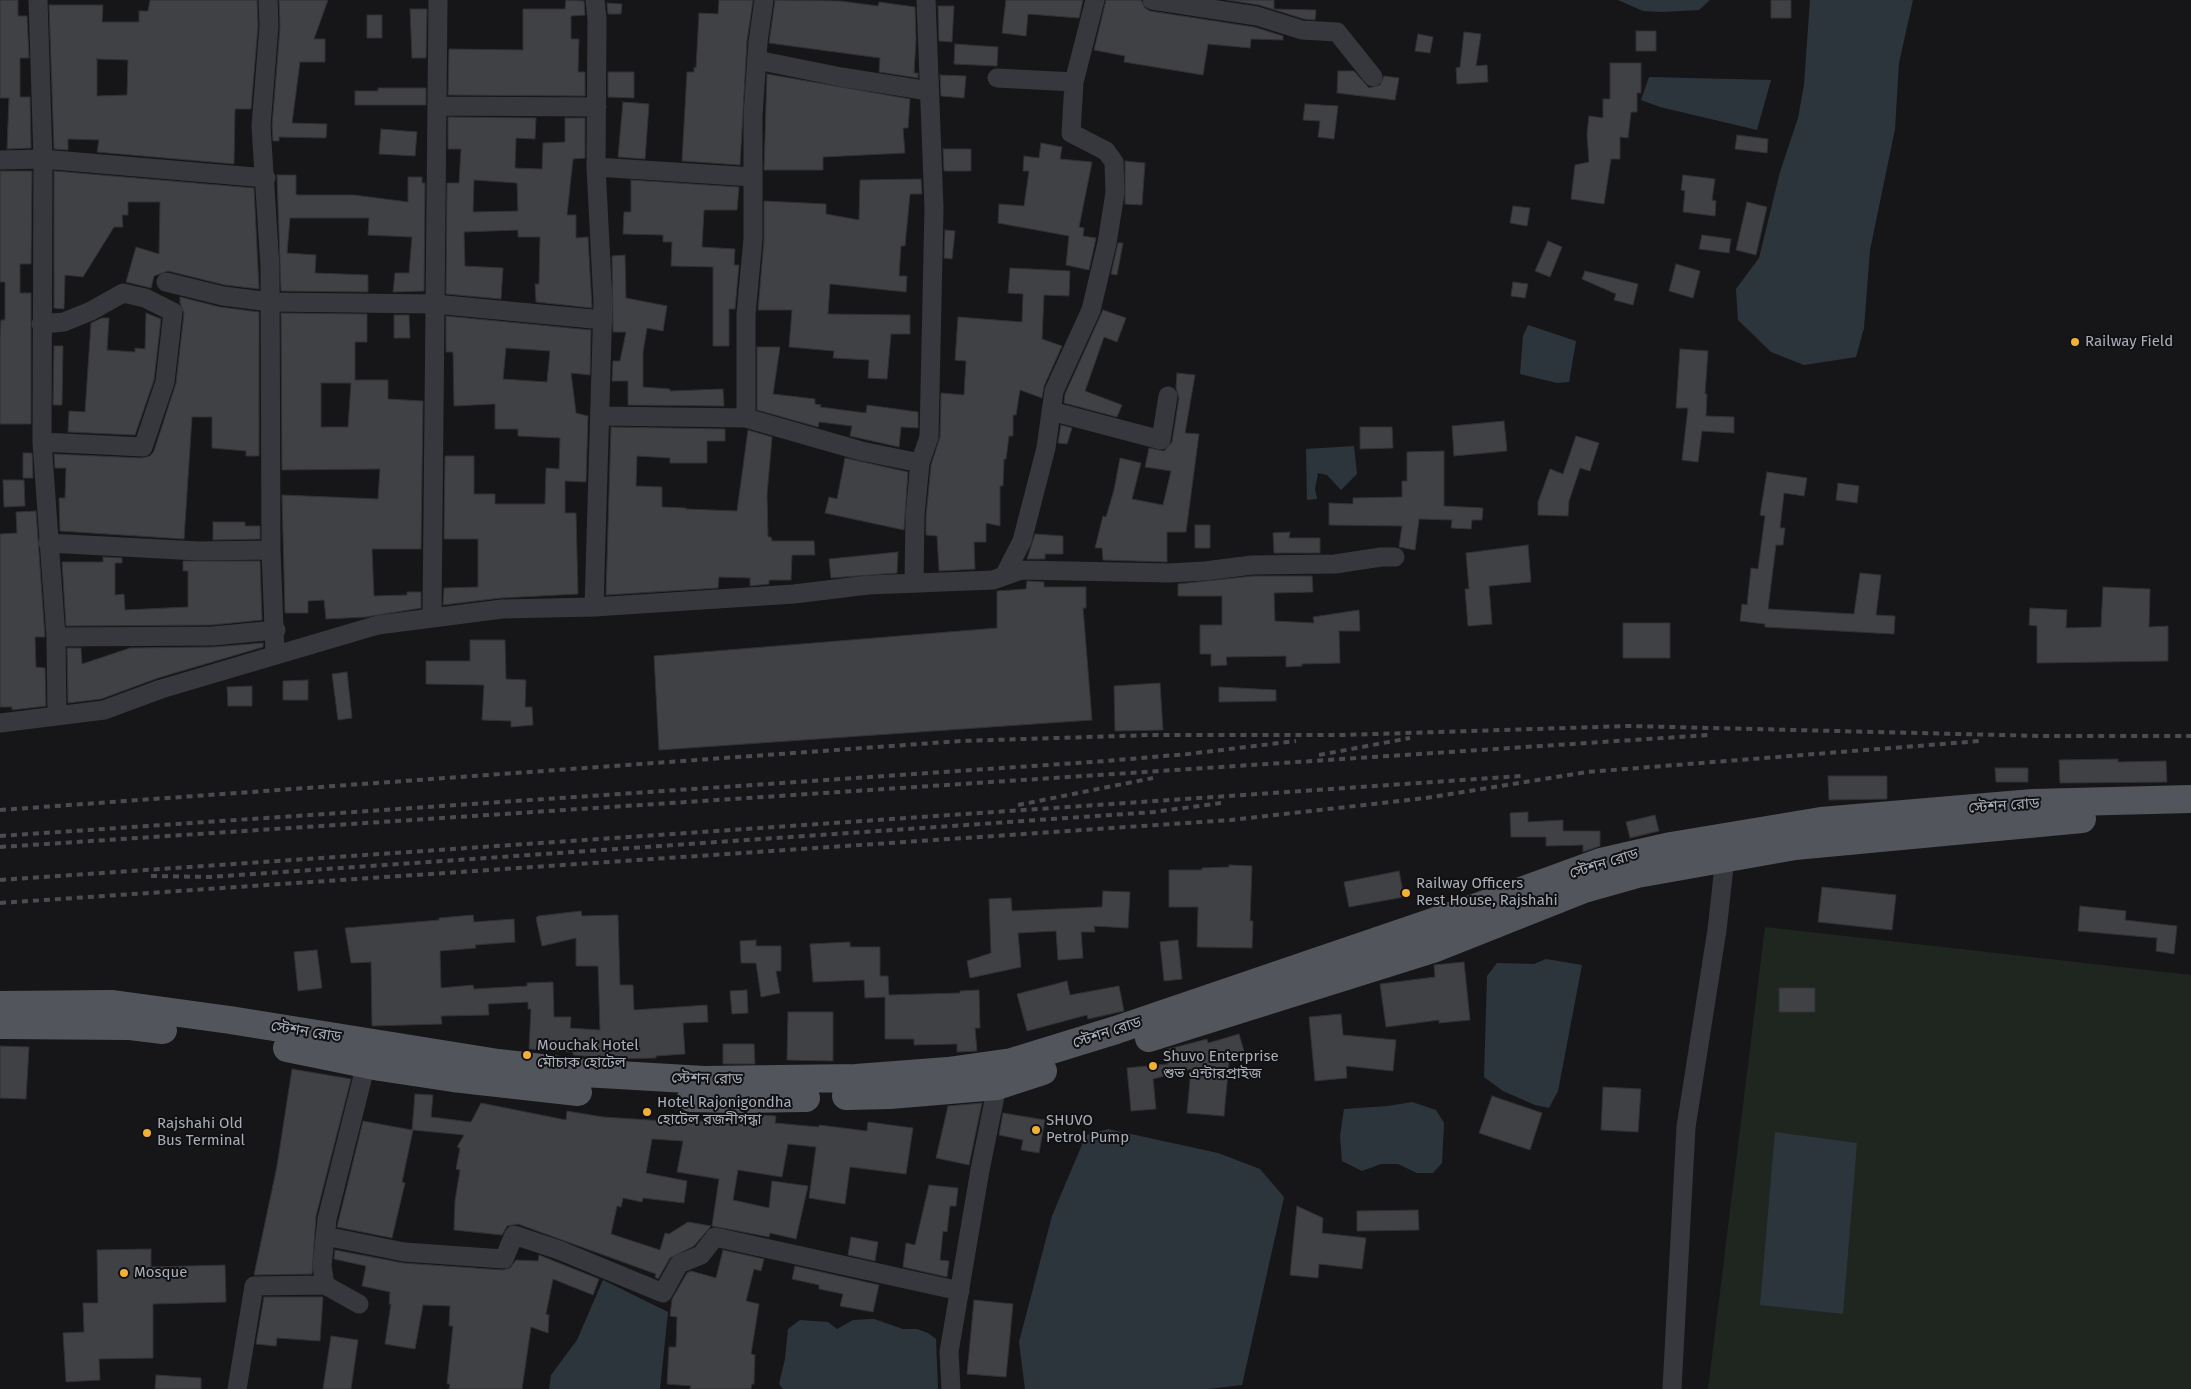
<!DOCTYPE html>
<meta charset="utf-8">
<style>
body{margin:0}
canvas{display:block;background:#161618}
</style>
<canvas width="2191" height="1389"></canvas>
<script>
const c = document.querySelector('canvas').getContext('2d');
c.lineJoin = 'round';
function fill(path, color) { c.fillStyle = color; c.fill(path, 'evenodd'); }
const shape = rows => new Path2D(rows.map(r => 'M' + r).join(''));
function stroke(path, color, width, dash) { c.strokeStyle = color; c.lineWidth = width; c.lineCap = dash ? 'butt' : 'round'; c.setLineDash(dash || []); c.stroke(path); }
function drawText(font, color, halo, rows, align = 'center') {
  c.font = font + ' "Fira Sans","Noto Sans Bengali",sans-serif'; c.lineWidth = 4; c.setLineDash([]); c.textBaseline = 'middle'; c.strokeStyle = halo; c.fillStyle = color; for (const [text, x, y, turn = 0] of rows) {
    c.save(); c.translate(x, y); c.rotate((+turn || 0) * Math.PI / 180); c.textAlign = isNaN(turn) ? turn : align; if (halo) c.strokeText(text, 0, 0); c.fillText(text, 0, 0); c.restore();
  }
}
fill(shape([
 [1765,927,2191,975,2191,1389,1708,1389]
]), '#1e261f');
fill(shape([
 [1618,0,1710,0,1699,10,1662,12,1643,11],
 [1810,0,1913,0,1899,63,1895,129,1870,250,1864,328,1856,357,1804,365,1771,352,1738,320,1736,289,1759,258,1780,172,1798,118,1804,85],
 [1649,77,1771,80,1757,130,1660,107,1641,100],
 [1528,325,1576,341,1569,382,1557,383,1520,374,1523,336],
 [1354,446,1357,474,1341,490,1327,475,1318,473,1315,489,1317,499,1307,500,1306,449],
 [1546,959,1582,965,1558,1091,1549,1108,1535,1105,1503,1091,1484,1077,1487,976,1497,963,1534,964],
 [1412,1102,1436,1110,1444,1123,1442,1163,1433,1173,1417,1173,1398,1164,1381,1164,1362,1171,1342,1161,1340,1136,1344,1109,1388,1106],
 [1108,1129,1218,1153,1260,1169,1284,1197,1242,1385,1208,1389,1025,1389,1019,1342,1052,1216,1086,1135],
 [1775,1132,1857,1143,1843,1314,1760,1305],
 [603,1280,668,1312,660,1389,549,1389,551,1375,577,1340],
 [874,1319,903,1329,917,1329,928,1333,936,1339,938,1389,783,1389,779,1384,785,1359,788,1329,800,1320,828,1322,837,1329,853,1320]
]), '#2c353c');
const building = shape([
 [0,0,18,0,18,16,27,16,29,58,20,58,20,97,30,97,31,148,7,149,9,98,0,98,0,0],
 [150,0,257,0,258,26,251,109,235,109,234,164,97,152,99,140,68,139,68,150,54,149,49,5,103,5,102,22,139,22,139,11,148,11,150,0],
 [97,59,128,60,127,95,97,96,97,59],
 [279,0,328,0,314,39,325,39,325,62,300,62,292,123,327,124,326,138,279,137,279,141,273,141,272,126,280,27,279,0],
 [566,0,584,1,585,15,571,16,571,39,579,39,578,72,585,72,585,96,448,95,449,49,523,50,523,9,565,9,566,0],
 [719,0,753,0,747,41,740,165,682,161,687,72,694,72,694,67,696,68,699,13,718,14,719,0],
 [775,0,840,1,878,6,879,2,915,7,916,40,914,73,918,73,918,78,879,72,880,58,769,43,775,0],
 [1006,0,1083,0,1079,18,1028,14,1026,36,1002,33,1006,0],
 [1106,0,1141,0,1145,8,1150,11,1254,27,1283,36,1283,40,1251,39,1250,48,1208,44,1203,75,1124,62,1125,56,1094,50,1106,0],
 [1227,0,1274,0,1274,9,1316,10,1315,20,1304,19,1259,5,1227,0],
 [1771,0,1791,0,1791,18,1771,18,1771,0],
 [607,3,622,4,621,14,608,14,607,3],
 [938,6,954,6,952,42,939,41,938,6],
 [410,9,427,9,426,58,412,58,410,9],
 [367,15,382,15,382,38,367,38,367,15],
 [1636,31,1656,31,1656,51,1636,51,1636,31],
 [1464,32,1481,34,1476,66,1487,65,1488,82,1457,84,1456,68,1460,67,1464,32],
 [1418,34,1433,37,1430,53,1415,51,1418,34],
 [955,44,998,47,997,66,954,64,955,44],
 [1610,63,1641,63,1641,93,1637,93,1637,112,1631,112,1628,138,1620,137,1620,159,1611,159,1604,204,1571,199,1575,165,1589,162,1587,134,1589,116,1603,118,1603,99,1610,99,1610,63],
 [1338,71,1354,71,1369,88,1380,85,1384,76,1399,78,1395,100,1337,93,1338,71],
 [608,72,634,72,634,98,608,97,608,72],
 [767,74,910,99,908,128,903,128,905,153,823,157,823,170,764,170,767,74],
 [940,75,966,76,964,98,941,96,940,75],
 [378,88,426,88,426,105,355,105,355,91,378,91,378,88],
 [623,102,649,104,645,159,618,157,623,102],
 [1305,104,1338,106,1334,139,1318,137,1320,121,1303,120,1305,104],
 [448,117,536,118,535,139,516,138,515,168,542,169,543,143,565,142,565,118,585,118,585,158,573,159,567,215,576,215,576,238,588,237,592,308,536,302,535,284,539,284,540,237,518,237,518,230,464,232,465,266,503,268,501,299,446,294,447,183,459,183,461,149,448,149,448,117],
 [474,180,517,183,518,211,473,212,474,180],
 [381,129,417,132,415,156,379,154,381,129],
 [1737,135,1768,139,1767,153,1735,149,1737,135],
 [1041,143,1062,147,1060,159,1092,162,1079,227,1084,228,1083,236,1096,238,1089,270,1066,265,1069,236,998,223,999,204,1024,206,1029,171,1023,171,1024,156,1039,158,1041,143],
 [943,149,971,149,971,171,944,171,943,149],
 [1125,161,1145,163,1142,205,1125,204,1125,161],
 [0,171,32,171,31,264,20,264,20,293,31,293,31,424,0,424,0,337,1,320,5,320,5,282,0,282,0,171],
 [54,171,254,188,259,289,225,285,168,271,154,276,151,288,126,282,136,247,159,254,160,202,128,202,128,215,122,215,123,227,114,227,83,277,65,275,64,309,54,308,54,171],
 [277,175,296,175,296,194,298,195,354,195,408,202,408,177,422,177,422,183,425,183,424,291,393,292,395,273,409,273,412,237,368,235,369,218,290,218,287,253,316,255,315,273,368,275,368,292,281,291,277,175],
 [1683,175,1715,179,1712,200,1716,201,1715,216,1683,212,1685,191,1681,190,1683,175],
 [921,179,922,194,910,194,905,246,901,246,899,276,907,276,906,292,830,284,828,314,910,315,910,334,891,334,887,379,868,378,869,360,833,358,834,351,789,347,792,310,758,310,764,240,764,201,826,204,826,214,859,220,860,180,921,179],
 [631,180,739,187,737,210,704,210,702,247,735,249,734,265,739,265,735,309,729,309,729,346,713,346,713,267,671,266,672,242,663,242,663,235,623,234,624,212,631,212,631,180],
 [1747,202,1767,207,1756,255,1736,250,1747,202],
 [1513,206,1530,208,1527,226,1510,223,1513,206],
 [945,230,955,231,952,259,944,258,945,230],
 [1702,235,1731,239,1729,253,1699,249,1702,235],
 [1548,241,1562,247,1550,277,1535,271,1548,241],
 [1118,243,1123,243,1117,275,1111,274,1118,243],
 [625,255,626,298,667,306,663,331,647,328,643,352,643,387,670,389,670,391,723,389,724,406,628,405,628,381,612,381,613,361,620,361,626,332,613,332,612,256,625,255],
 [1676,264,1700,271,1693,298,1669,291,1676,264],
 [1010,268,1070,271,1069,296,1044,295,1042,339,1062,346,1044,386,1042,398,1020,390,1016,415,1013,415,1013,436,1009,436,1006,459,1004,459,1003,486,1000,486,1000,526,986,523,986,542,974,542,975,569,939,571,937,536,926,535,926,516,931,465,940,437,941,393,964,395,966,361,955,360,958,317,1022,322,1023,294,1008,293,1010,268],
 [1585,271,1638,284,1633,305,1614,300,1616,294,1582,279,1585,271],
 [1513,282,1528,284,1525,298,1511,296,1513,282],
 [180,297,220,307,259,312,259,456,246,456,246,451,212,448,212,417,192,417,184,539,60,531,59,498,65,498,66,468,55,468,54,454,142,458,150,456,154,451,176,383,184,313,180,303,180,297],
 [1103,310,1126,318,1117,342,1104,337,1085,391,1122,405,1117,417,1064,403,1065,394,1103,310],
 [146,313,161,319,154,380,135,435,68,432,69,411,85,412,91,323,102,318,109,318,107,350,135,352,135,348,145,349,146,313],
 [281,313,367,314,367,342,355,342,355,380,388,380,388,399,423,401,421,549,372,549,374,596,407,595,407,592,421,592,421,608,366,617,326,619,324,600,308,601,308,613,285,613,282,495,378,499,380,469,282,470,281,313],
 [321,383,351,383,348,427,321,427,321,383],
 [394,315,409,315,410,338,394,338,394,315],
 [446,316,591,330,590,375,571,373,576,413,588,416,586,482,565,481,565,513,576,513,578,594,501,598,443,605,444,588,478,587,478,539,444,539,445,456,474,456,474,494,495,494,495,504,545,504,546,468,559,469,560,438,518,436,518,429,495,429,495,404,454,406,453,352,446,352,446,316],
 [506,348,550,351,547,382,503,379,506,348],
 [54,346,63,346,62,405,53,405,54,346],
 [757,347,780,347,773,394,815,399,815,404,821,405,820,407,866,413,867,405,918,412,918,428,901,427,899,447,850,436,852,426,819,422,818,427,757,410,757,347],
 [1680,349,1708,351,1705,394,1707,394,1706,416,1734,417,1734,433,1702,431,1698,462,1682,460,1688,408,1676,408,1680,349],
 [1177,373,1195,375,1185,433,1199,434,1186,532,1167,532,1167,562,1103,560,1102,548,1095,548,1103,516,1106,517,1114,490,1120,458,1141,463,1132,499,1163,505,1171,471,1145,467,1149,448,1164,451,1172,442,1179,398,1176,388,1177,373],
 [1504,421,1507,451,1454,456,1452,426,1504,421],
 [1061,425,1072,428,1067,444,1058,443,1061,425],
 [611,427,725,429,725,441,707,441,707,463,670,463,670,458,637,456,636,486,662,487,662,507,686,508,686,509,737,511,748,430,772,437,767,495,768,537,771,537,772,541,814,541,815,555,792,555,791,580,769,580,769,584,750,586,750,578,719,577,718,588,606,595,611,427],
 [1360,427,1392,427,1393,448,1360,449,1360,427],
 [1576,436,1599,443,1590,471,1580,468,1569,501,1568,516,1538,515,1538,502,1550,469,1563,474,1576,436],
 [1444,451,1444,506,1483,508,1482,520,1472,520,1471,529,1451,528,1452,520,1419,519,1415,550,1399,547,1402,526,1329,525,1329,503,1353,504,1353,498,1402,497,1402,481,1407,481,1407,452,1444,451],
 [23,453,32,453,33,478,23,478,23,453],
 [845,458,908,472,904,530,825,513,829,497,837,499,845,458],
 [1767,472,1807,478,1804,496,1784,493,1780,528,1785,528,1783,545,1776,545,1768,609,1854,614,1860,573,1881,575,1876,615,1895,616,1894,634,1765,627,1765,624,1740,621,1742,604,1747,605,1751,568,1758,569,1765,516,1760,515,1767,472],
 [3,480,24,480,25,506,4,507,3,480],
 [1838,483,1859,486,1857,503,1836,500,1838,483],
 [36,511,45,637,35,637,36,667,45,668,46,706,12,710,12,707,0,707,0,534,17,533,16,512,36,511],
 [213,522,245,522,245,526,260,526,260,539,213,540,213,522],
 [1195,525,1210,525,1210,548,1195,548,1195,525],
 [1290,532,1289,538,1320,538,1320,553,1274,553,1273,533,1290,532],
 [1035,534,1063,536,1063,554,1045,554,1045,559,1027,559,1035,534],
 [1528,545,1531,582,1489,586,1492,624,1468,626,1465,589,1469,589,1466,553,1528,545],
 [898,552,897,573,831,578,829,559,898,552],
 [103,557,122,558,122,563,115,563,115,595,124,594,125,610,188,607,188,571,183,571,183,561,260,561,262,620,212,625,66,626,62,562,103,562,103,557],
 [1253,576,1312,576,1313,592,1274,593,1275,621,1314,623,1313,617,1359,610,1360,631,1339,631,1340,663,1302,664,1302,666,1286,667,1286,656,1226,657,1227,665,1211,666,1211,654,1200,654,1200,625,1222,625,1222,596,1178,596,1178,584,1253,576],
 [1027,581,1044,582,1044,587,1086,587,1086,608,1083,608,1092,720,659,750,654,656,997,628,997,591,1026,589,1027,581],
 [2103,587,2150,589,2149,627,2168,626,2168,661,2037,663,2037,626,2029,625,2030,608,2067,610,2066,628,2101,627,2103,587],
 [1623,623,1670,623,1670,658,1623,658,1623,623],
 [470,640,505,640,506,679,526,680,525,707,532,707,533,725,511,727,511,721,482,720,484,685,426,684,426,661,470,661,470,640],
 [263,643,263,647,158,678,101,699,68,703,67,648,81,648,82,664,130,648,213,647,263,643],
 [347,672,352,718,338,720,332,674,347,672],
 [308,680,308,700,283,700,283,681,308,680],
 [1160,683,1163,730,1115,731,1114,686,1160,683],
 [252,686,252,706,228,706,227,687,252,686],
 [1219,687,1276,690,1276,701,1219,702,1219,687],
 [2118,759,2118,762,2166,761,2167,782,2060,783,2059,760,2118,759],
 [1995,768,2028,768,2028,782,1996,782,1995,768],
 [1828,776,1887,776,1887,799,1829,800,1828,776],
 [1528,812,1528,822,1563,820,1563,831,1600,831,1600,846,1583,852,1583,845,1546,846,1546,837,1511,837,1510,813,1528,812],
 [1655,815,1659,831,1630,838,1626,822,1655,815],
 [1229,865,1252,866,1250,921,1253,921,1252,948,1197,947,1198,907,1169,907,1169,870,1202,870,1202,868,1229,867,1229,865],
 [1399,871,1404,897,1349,907,1344,882,1399,871],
 [1822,887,1896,895,1892,930,1818,922,1822,887],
 [1103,891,1130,892,1128,928,1094,926,1095,932,1081,932,1083,958,1058,960,1056,931,1018,933,1021,967,970,978,967,961,991,953,989,899,1011,898,1012,911,1102,907,1103,891],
 [2080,906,2126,911,2125,920,2177,926,2174,954,2156,951,2157,938,2078,931,2080,906],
 [581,911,582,916,618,915,620,985,633,985,634,1010,707,1005,708,1022,683,1023,685,1054,656,1056,656,1058,615,1059,573,1055,573,1052,529,1049,531,1009,528,1009,528,1002,488,1004,489,1015,441,1016,442,1024,372,1026,371,962,351,963,345,928,439,920,439,918,473,915,474,922,514,919,515,942,475,945,476,948,440,951,441,988,473,985,474,989,527,986,527,983,553,982,554,1017,571,1017,570,1028,600,1030,598,966,576,966,576,938,542,946,536,918,538,916,581,911],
 [756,940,756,946,781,946,781,971,776,971,780,993,761,997,756,963,741,963,740,941,756,940],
 [1178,940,1182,979,1164,981,1160,942,1178,940],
 [850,942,850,947,880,947,880,976,888,976,889,995,960,993,960,991,979,990,980,1028,975,1028,977,1051,957,1052,957,1044,914,1045,914,1039,885,1039,885,997,865,998,864,980,813,982,810,944,850,942],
 [317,950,322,988,298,991,294,952,317,950],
 [1464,962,1470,1020,1439,1023,1439,1020,1386,1027,1380,984,1435,977,1434,965,1464,962],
 [1067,981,1070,995,1119,986,1124,1011,1088,1019,1087,1015,1027,1031,1017,994,1067,981],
 [1779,988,1815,988,1815,1012,1779,1012,1779,988],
 [747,990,748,1013,732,1014,730,991,747,990],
 [788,1012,833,1012,833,1061,787,1060,788,1012],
 [1341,1014,1343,1035,1396,1040,1393,1071,1346,1066,1347,1078,1315,1081,1309,1017,1341,1014],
 [1239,1034,1246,1058,1229,1062,1224,1116,1187,1113,1191,1069,1153,1079,1156,1109,1131,1111,1127,1068,1168,1064,1165,1050,1207,1039,1208,1043,1239,1034],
 [723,1044,754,1044,755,1064,723,1064,723,1044],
 [0,1046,29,1047,26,1099,0,1098,0,1046],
 [292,1069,351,1079,316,1216,312,1274,254,1275,277,1166,292,1069],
 [1603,1087,1641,1089,1638,1132,1601,1130,1603,1087],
 [415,1094,433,1095,431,1117,471,1122,481,1103,566,1120,567,1111,603,1117,697,1123,697,1121,760,1122,760,1115,776,1116,775,1123,819,1127,819,1125,867,1131,868,1122,913,1128,906,1174,850,1167,845,1204,809,1198,816,1147,788,1144,782,1177,738,1170,733,1200,769,1208,772,1181,808,1186,796,1239,770,1233,769,1237,712,1226,719,1179,677,1172,683,1141,652,1139,646,1173,687,1181,684,1203,643,1198,642,1202,623,1198,621,1207,617,1206,611,1234,660,1250,665,1233,669,1234,688,1222,711,1226,694,1246,670,1258,658,1279,655,1277,656,1274,518,1224,507,1226,502,1235,454,1230,455,1201,460,1170,456,1169,460,1148,457,1147,464,1135,413,1130,402,1182,405,1183,392,1238,337,1227,363,1121,412,1130,415,1094],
 [1492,1096,1542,1113,1530,1150,1479,1133,1492,1096],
 [982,1103,969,1165,936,1158,948,1106,982,1103],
 [1003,1113,1045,1120,1039,1153,1021,1150,1023,1140,999,1135,1003,1113],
 [929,1185,958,1188,956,1206,950,1206,947,1232,943,1231,940,1260,949,1261,947,1277,903,1267,906,1243,915,1245,929,1185],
 [1297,1206,1323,1218,1322,1233,1366,1238,1362,1269,1319,1264,1318,1278,1290,1275,1297,1206],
 [1418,1210,1419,1230,1357,1231,1357,1211,1418,1210],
 [851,1237,878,1242,875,1261,848,1255,851,1237],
 [151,1249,151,1267,225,1265,226,1302,153,1304,153,1358,99,1359,100,1380,66,1382,63,1333,84,1332,83,1303,98,1303,97,1250,151,1249],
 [335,1250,403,1263,503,1270,510,1268,516,1260,538,1261,539,1255,599,1279,593,1295,553,1279,546,1314,549,1315,548,1333,531,1327,522,1389,449,1389,450,1384,447,1384,453,1326,449,1326,450,1306,423,1305,415,1349,385,1344,391,1304,389,1304,390,1292,362,1286,366,1266,334,1259,335,1250],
 [723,1250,764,1259,761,1271,754,1269,746,1301,759,1304,751,1354,755,1355,754,1384,752,1384,751,1389,690,1389,691,1386,667,1384,669,1347,676,1347,677,1317,670,1316,672,1299,687,1273,691,1271,716,1278,723,1250],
 [795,1266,879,1285,873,1312,840,1306,843,1294,819,1289,819,1285,792,1279,795,1266],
 [264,1297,323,1297,320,1341,277,1338,276,1346,256,1344,264,1297],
 [974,1300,1013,1304,1006,1377,967,1374,974,1300],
 [331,1336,358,1340,351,1389,323,1389,331,1336],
 [156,1375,201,1378,201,1389,155,1389,156,1375]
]);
fill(building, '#404145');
stroke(building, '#303034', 1);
stroke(shape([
 [38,0,43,159,42,442,56,637,57,716],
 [268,0,269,26,261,126,270,267,271,550,275,654],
 [1152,0,1257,16,1302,30,1337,32,1373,77],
 [757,60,841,77,929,91],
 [997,78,1074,82],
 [437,106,597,107],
 [0,160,43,159,266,178],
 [596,167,753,177],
 [166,282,223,296,270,302,435,304,603,320],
 [41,324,64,322,91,311,123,293,145,298,173,312,165,382,143,447,42,442],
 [1051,411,1161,440,1168,396],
 [601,416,746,418,861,451,920,463],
 [746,418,746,314,753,239,753,115,758,42,764,0],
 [48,543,198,551,271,550],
 [1005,574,1022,541,1046,448,1054,391,1091,310,1107,243,1115,193,1114,162,1106,151,1071,133,1074,82,1095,0],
 [914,583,915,515,920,463,929,437,934,208,926,0],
 [594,607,603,302,596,167,597,19,595,0],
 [432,617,438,0],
 [56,637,213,636,276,630],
 [0,723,104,710,161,689,378,625,502,609,594,607,794,594,868,585,993,580,1021,570,1169,573,1205,571,1252,565,1335,564,1381,557,1395,557],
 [325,1236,404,1252,504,1259,514,1235,559,1250,663,1293,679,1264,701,1255,715,1237,960,1291],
 [359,1304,325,1285,322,1266,327,1219,366,1064],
 [237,1389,254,1286,325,1285],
 [951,1389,949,1352,980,1170,997,1086],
 [1672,1389,1686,1127,1717,930,1725,858]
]), '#37383d', 19);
stroke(shape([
 [0,1005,113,1004,230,1020,498,1063,584,1073,704,1080,856,1078,948,1071,1012,1062,1116,1030,1477,907,1601,862,1671,846,1821,821,2033,803,2191,799],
 [0,1025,130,1026,163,1030],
 [1149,1038,1433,949,1584,889,1637,874,1795,846,2082,819],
 [287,1048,380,1067,453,1078,578,1092],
 [846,1096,890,1095,997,1086,1043,1071],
 [691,1098,736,1099,806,1098]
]), '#53555c', 28);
stroke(shape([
 [1319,755,1410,738],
 [1018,805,1153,778],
 [0,810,961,741,1151,735,1344,735,1629,726,2042,736,2191,736],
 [0,836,1106,761,1188,754,1296,741],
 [0,847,1709,735],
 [151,876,210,877,1154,812,1221,803],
 [0,880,1521,776],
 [0,903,1231,820,1426,798,1587,772,1980,741]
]), '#4a4c52', 4, [6, 5]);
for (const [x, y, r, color] of [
 [2075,342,5,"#f2b134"],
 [1406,893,5,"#f2b134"],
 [527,1055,5,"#f2b134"],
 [1153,1066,5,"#f2b134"],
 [647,1112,5,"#f2b134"],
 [1036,1130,5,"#f2b134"],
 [147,1133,5,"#f2b134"],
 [124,1273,5,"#f2b134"]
]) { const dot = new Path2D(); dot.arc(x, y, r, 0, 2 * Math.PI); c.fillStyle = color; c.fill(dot); stroke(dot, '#111113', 2); }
drawText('15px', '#a8adb8', '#111113', [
 ["Railway Field",2085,342],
 ["Railway Officers",1416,884],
 ["Rest House, Rajshahi",1416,901],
 ["Mouchak Hotel",537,1046],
 ["মৌচাক হোটেল",537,1063],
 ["Shuvo Enterprise",1163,1057],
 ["শুভ এন্টারপ্রাইজ",1163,1074],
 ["Hotel Rajonigondha",657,1103],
 ["হোটেল রজনীগন্ধা",657,1120],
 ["SHUVO",1046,1121],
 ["Petrol Pump",1046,1138],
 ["Rajshahi Old",157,1124],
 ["Bus Terminal",157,1141],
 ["Mosque",134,1273]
], 'left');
drawText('15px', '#a8adb8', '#111113', [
 ["স্টেশন রোড",2004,806,-4],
 ["স্টেশন রোড",1604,864,-17],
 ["স্টেশন রোড",306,1032,9],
 ["স্টেশন রোড",1107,1033,-18],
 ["স্টেশন রোড",707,1079,1]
]);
</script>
